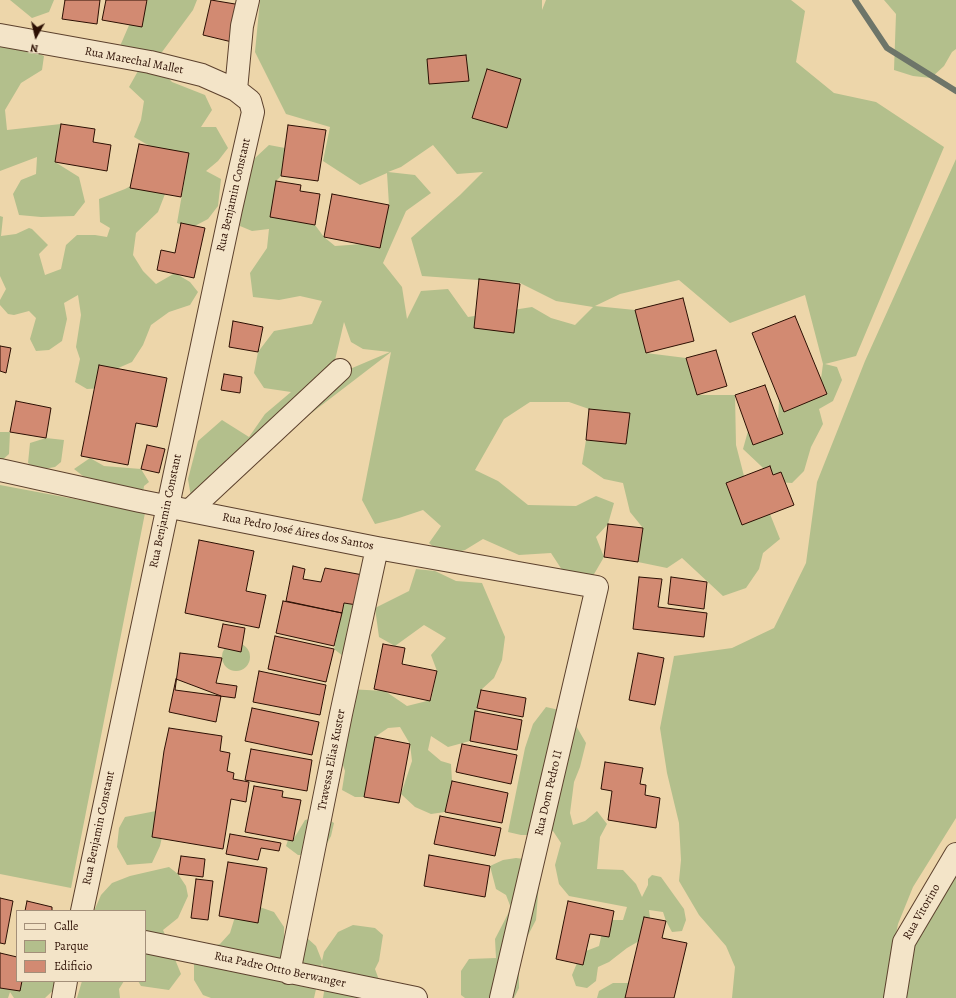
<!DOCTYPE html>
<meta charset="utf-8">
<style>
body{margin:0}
#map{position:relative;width:956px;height:998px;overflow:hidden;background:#edd6aa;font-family:Alegreya,serif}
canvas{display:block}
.legend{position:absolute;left:16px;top:910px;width:130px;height:72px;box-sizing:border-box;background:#f3e4c8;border:1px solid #a38f79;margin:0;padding:5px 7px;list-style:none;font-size:12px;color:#2c0f03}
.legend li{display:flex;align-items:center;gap:8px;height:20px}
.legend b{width:20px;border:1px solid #a38f79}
.north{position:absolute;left:16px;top:16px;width:40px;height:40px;-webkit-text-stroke:3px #f3e4c8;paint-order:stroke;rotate:188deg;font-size:11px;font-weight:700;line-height:16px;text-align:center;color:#2c0f03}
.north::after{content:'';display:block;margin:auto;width:14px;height:18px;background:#2c0f03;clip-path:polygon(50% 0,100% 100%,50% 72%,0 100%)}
</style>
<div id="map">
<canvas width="956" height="998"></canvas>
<ul class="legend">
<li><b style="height:5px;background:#f3e4c8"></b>Calle</li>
<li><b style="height:11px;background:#b3bf8c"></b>Parque</li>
<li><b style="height:11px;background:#d28a72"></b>Edificio</li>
</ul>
<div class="north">N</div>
</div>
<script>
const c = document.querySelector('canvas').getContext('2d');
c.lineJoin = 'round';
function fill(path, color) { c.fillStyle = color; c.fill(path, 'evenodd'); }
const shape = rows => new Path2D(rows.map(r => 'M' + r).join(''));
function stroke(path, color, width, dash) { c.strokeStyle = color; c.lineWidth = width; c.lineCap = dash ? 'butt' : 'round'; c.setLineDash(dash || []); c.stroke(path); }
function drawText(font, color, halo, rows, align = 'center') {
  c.font = font + ' Alegreya,serif'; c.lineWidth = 4; c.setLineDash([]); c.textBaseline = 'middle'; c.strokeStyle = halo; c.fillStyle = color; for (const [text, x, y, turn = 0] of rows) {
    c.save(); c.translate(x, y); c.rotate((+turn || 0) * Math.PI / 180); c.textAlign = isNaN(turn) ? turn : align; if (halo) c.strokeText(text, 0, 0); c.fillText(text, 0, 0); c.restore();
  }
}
fill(shape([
 [10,0,54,0,49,12,32,18],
 [148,0,197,0,193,10,162,52,151,59,117,53,130,23,145,7],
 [260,0,542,0,542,10,546,0,791,0,805,11,796,62,834,93,876,102,944,147,856,356,825,364,837,367,842,380,833,401,819,409,823,424,811,447,804,471,792,483,778,482,743,449,748,431,778,421,779,401,787,395,805,396,821,379,823,364,805,295,730,323,679,280,620,294,595,306,635,310,646,353,686,358,697,395,735,395,736,445,744,476,764,499,780,539,763,553,759,569,746,588,723,596,682,558,667,568,638,562,643,528,630,512,623,483,604,479,582,464,586,440,626,444,630,413,589,409,569,402,530,402,504,419,475,470,498,481,528,505,576,506,596,496,614,503,608,524,596,537,604,557,590,581,566,576,551,553,519,555,483,539,465,550,444,556,429,543,441,526,423,510,399,518,375,524,362,500,391,352,241,467,191,497,188,479,198,441,222,420,249,437,265,414,291,392,264,388,254,373,258,352,274,331,312,324,322,301,300,296,279,300,253,297,250,273,267,248,269,229,252,231,240,226,243,188,255,158,269,145,285,148,281,176,276,181,271,217,315,225,324,237,335,246,363,244,380,247,389,205,387,173,360,185,323,161,330,127,286,114,255,52],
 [487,69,521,79,507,128,472,118],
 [433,145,457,174,483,172,460,195,411,238,422,276,520,283,556,301,593,307,575,325,551,318,532,307,468,317,448,289,421,291,407,319,402,287,383,263,406,211,431,193,415,175,388,172,401,167],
 [344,322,351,342,363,349,390,352,331,377],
 [884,0,956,0,956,49,952,52,944,66,931,78,913,76,894,70,896,14],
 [0,39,11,41,44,56,42,70,21,83,5,110,7,130,61,124,55,162,79,177,85,202,74,216,41,217,19,215,13,194,21,180,36,174,37,157,0,171],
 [159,68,172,82,205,95,212,110,201,127,216,127,228,148,218,161,206,171,221,179,218,206,208,219,191,228,177,223,189,154,167,161,148,145,134,137,141,120,144,101,129,87,138,71],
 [956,159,956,818,913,887,898,924,884,998,732,998,735,967,726,946,699,915,679,881,681,860,679,823,667,773,660,728,674,656,732,648,774,628,806,563,817,482,865,361],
 [140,181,157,187,165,194,158,212,136,233,133,255,143,271,156,284,175,273,190,282,198,292,190,305,169,312,151,325,143,345,132,362,116,369,104,388,87,389,75,382,80,359,76,347,81,315,78,295,64,303,67,319,62,341,49,350,36,351,30,339,36,318,29,311,14,315,8,314,0,305,0,300,6,289,0,276,0,216,3,217,1,236,16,234,29,228,32,229,48,245,39,254,45,275,61,269,66,245,77,235,95,235,107,237,110,228,100,222,99,199,125,189],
 [0,432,10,432,9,454,0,462],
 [46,438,64,440,61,462,55,467,38,470,28,463,30,443],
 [90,458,104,466,141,469,149,482,144,486,142,501,98,503,145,513,71,888,0,874,0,485,96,503,88,480,74,469],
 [416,569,435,571,456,581,482,583,505,637,502,660,494,678,481,690,477,708,482,723,470,741,448,747,431,736,428,750,441,761,451,764,452,781,445,812,431,814,415,807,401,794,412,761,410,744,400,727,388,728,375,737,369,771,376,781,364,797,355,797,342,790,345,771,336,744,348,689,385,691,407,706,431,700,437,671,431,655,446,638,424,625,395,646,379,637,375,608,409,591],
 [344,603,356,605,343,656,334,649],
 '222 657a14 14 0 1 1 28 0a14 14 0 1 1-28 0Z',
 [546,707,568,712,586,743,580,767,574,782,570,813,573,825,585,821,597,811,607,824,600,837,597,869,623,870,636,884,642,897,648,885,648,879,652,875,661,877,684,909,686,920,682,931,672,932,666,921,663,912,649,910,651,926,646,937,627,948,609,962,598,967,596,981,587,988,576,986,572,975,577,963,586,951,599,946,604,924,612,920,623,920,627,907,569,896,559,884,555,865,561,843,553,831,539,835,521,835,508,832,525,748,533,724],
 [156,811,164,828,160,846,152,863,127,865,117,847,119,828,125,817],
 [322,816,334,823,331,836,325,847,313,855,298,855,286,846,288,840,293,840,305,820],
 [516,858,533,860,540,870,536,920,525,941,519,965,519,988,514,998,465,998,461,995,461,971,469,959,496,958,495,939,511,908,506,895,496,889,490,866,503,860],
 [169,867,178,874,186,886,188,896,178,918,163,930,181,974,169,990,141,986,138,981,145,981,145,911,94,911,101,895,112,883,130,876],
 [956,876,956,998,905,998,914,946],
 [248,903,274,912,284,927,284,940,295,943,306,937,316,946,322,961,324,952,338,932,353,925,375,928,383,935,379,961,375,969,379,980,391,998,323,998,326,980,322,963,314,998,211,998,203,995,194,980,194,961,197,950,220,944,230,933,234,920],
 [0,981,63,981,45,998,14,998,10,992,8,998,0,998],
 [82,981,124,981,119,989,120,998,77,998],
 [613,983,628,983,633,989,633,998,597,998,599,991]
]), '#b3bf8c');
stroke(shape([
 [855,0,887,48,956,91]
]), '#6d7569', 6);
const building = shape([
 [65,0,100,0,97,24,62,19,65,0],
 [106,0,147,0,142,27,102,20,106,0],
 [211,0,241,5,232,42,203,35,211,0],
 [466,55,469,81,429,84,427,59,466,55],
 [487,69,521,79,507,128,472,118,487,69],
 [61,124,95,129,93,142,111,145,107,171,55,162,61,124],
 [288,125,326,130,318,181,281,176,288,125],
 [139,144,189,153,181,197,130,188,139,144],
 [276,181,301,185,300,191,320,194,315,225,270,217,276,181],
 [332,194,389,205,380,248,324,237,332,194],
 [181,223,205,228,194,278,157,270,161,250,175,253,181,223],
 [479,279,520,284,514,333,474,328,479,279],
 [683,298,694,341,646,353,635,310,683,298],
 [795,316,827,394,784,412,752,333,795,316],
 [233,321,263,327,258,352,229,347,233,321],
 [0,346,11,348,6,373,0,371,0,346],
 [716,350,727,386,697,395,686,358,716,350],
 [99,365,167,378,157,427,136,423,128,465,81,456,99,365],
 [224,374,242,377,240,393,221,390,224,374],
 [765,385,783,434,753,445,735,395,765,385],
 [16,401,51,408,46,438,10,432,16,401],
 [589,409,630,413,626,444,586,440,589,409],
 [147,445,165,449,159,473,141,469,147,445],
 [770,466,773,475,781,472,794,505,742,525,726,483,770,466],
 [608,524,643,528,638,562,604,557,608,524],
 [199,540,254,551,246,591,266,595,259,628,185,613,199,540],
 [293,566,305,569,303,579,321,582,325,568,363,575,357,605,344,603,342,613,286,601,293,566],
 [639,577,662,579,658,607,707,613,704,637,633,629,639,577],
 [671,577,707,582,704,609,668,604,671,577],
 [283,601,342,613,334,646,276,633,283,601],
 [223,624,245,628,241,652,218,647,223,624],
 [275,636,334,649,326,682,268,669,275,636],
 [383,644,405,648,402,664,437,671,430,701,374,689,383,644],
 [180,653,222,658,216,683,237,686,235,698,175,690,180,653],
 [638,653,664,658,655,705,629,700,638,653],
 [259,671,326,685,320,715,253,702,259,671],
 [176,679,221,696,216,722,169,712,176,679],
 [481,690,526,698,523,717,477,708,481,690],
 [252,708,319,722,312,755,245,741,252,708],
 [475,711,522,720,517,750,470,741,475,711],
 [169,728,222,736,220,751,230,753,227,771,234,773,233,779,249,782,246,802,231,799,223,849,152,837,164,751,169,728],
 [375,737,410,744,399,803,364,797,375,737],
 [462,744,517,755,511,784,456,772,462,744],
 [251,749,312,760,307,791,245,780,251,749],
 [605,762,643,768,640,784,646,785,645,795,660,798,656,828,608,820,612,791,601,789,605,762],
 [452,781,508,793,502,823,445,812,452,781],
 [254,786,283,791,282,797,301,800,293,841,245,832,254,786],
 [440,816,501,828,495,856,434,844,440,816],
 [230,834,281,843,279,851,261,848,258,860,226,854,230,834],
 [429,855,490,866,485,897,424,886,429,855],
 [181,856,205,859,203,877,178,874,181,856],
 [228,862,267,868,258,923,219,916,228,862],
 [196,879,213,881,208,920,191,918,196,879],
 [0,898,13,901,5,944,0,943,0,898],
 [27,901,52,907,52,911,25,911,27,901],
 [568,901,614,911,609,937,590,934,583,965,556,959,568,901],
 [644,917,666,921,662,938,687,943,674,998,625,998,644,917],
 [0,953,17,957,17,981,22,981,20,991,0,988,0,953]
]);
fill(building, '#d28a72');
stroke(building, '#2c0f03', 1);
const street = shape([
 [0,35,150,62,202,75,236,90,250,101,253,112,231,209,82,911],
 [236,90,242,26,248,0],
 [0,470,140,501,377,548,597,587,501,998],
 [190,510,340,370],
 [145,942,416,998],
 [289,973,341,714,377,548],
 [63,998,66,981],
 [895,998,904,942,956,854]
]);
stroke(street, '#5c412d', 24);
stroke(street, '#f3e4c8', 22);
drawText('12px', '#2c0f03', '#f3e4c8', [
 ["Rua Marechal Mallet",134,61,11],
 ["Rua Benjamin Constant",234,195,-77],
 ["Rua Benjamin Constant",166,511,-78],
 ["Rua Pedro José Aires dos Santos",298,532,11],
 ["Travessa Elias Kuster",332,760,-79],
 ["Rua Dom Pedro II",549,793,-77],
 ["Rua Benjamin Constant",99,828,-78],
 ["Rua Vitorino",922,912,-60],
 ["Rua Padre Ottto Berwanger",280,970,12]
]);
</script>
